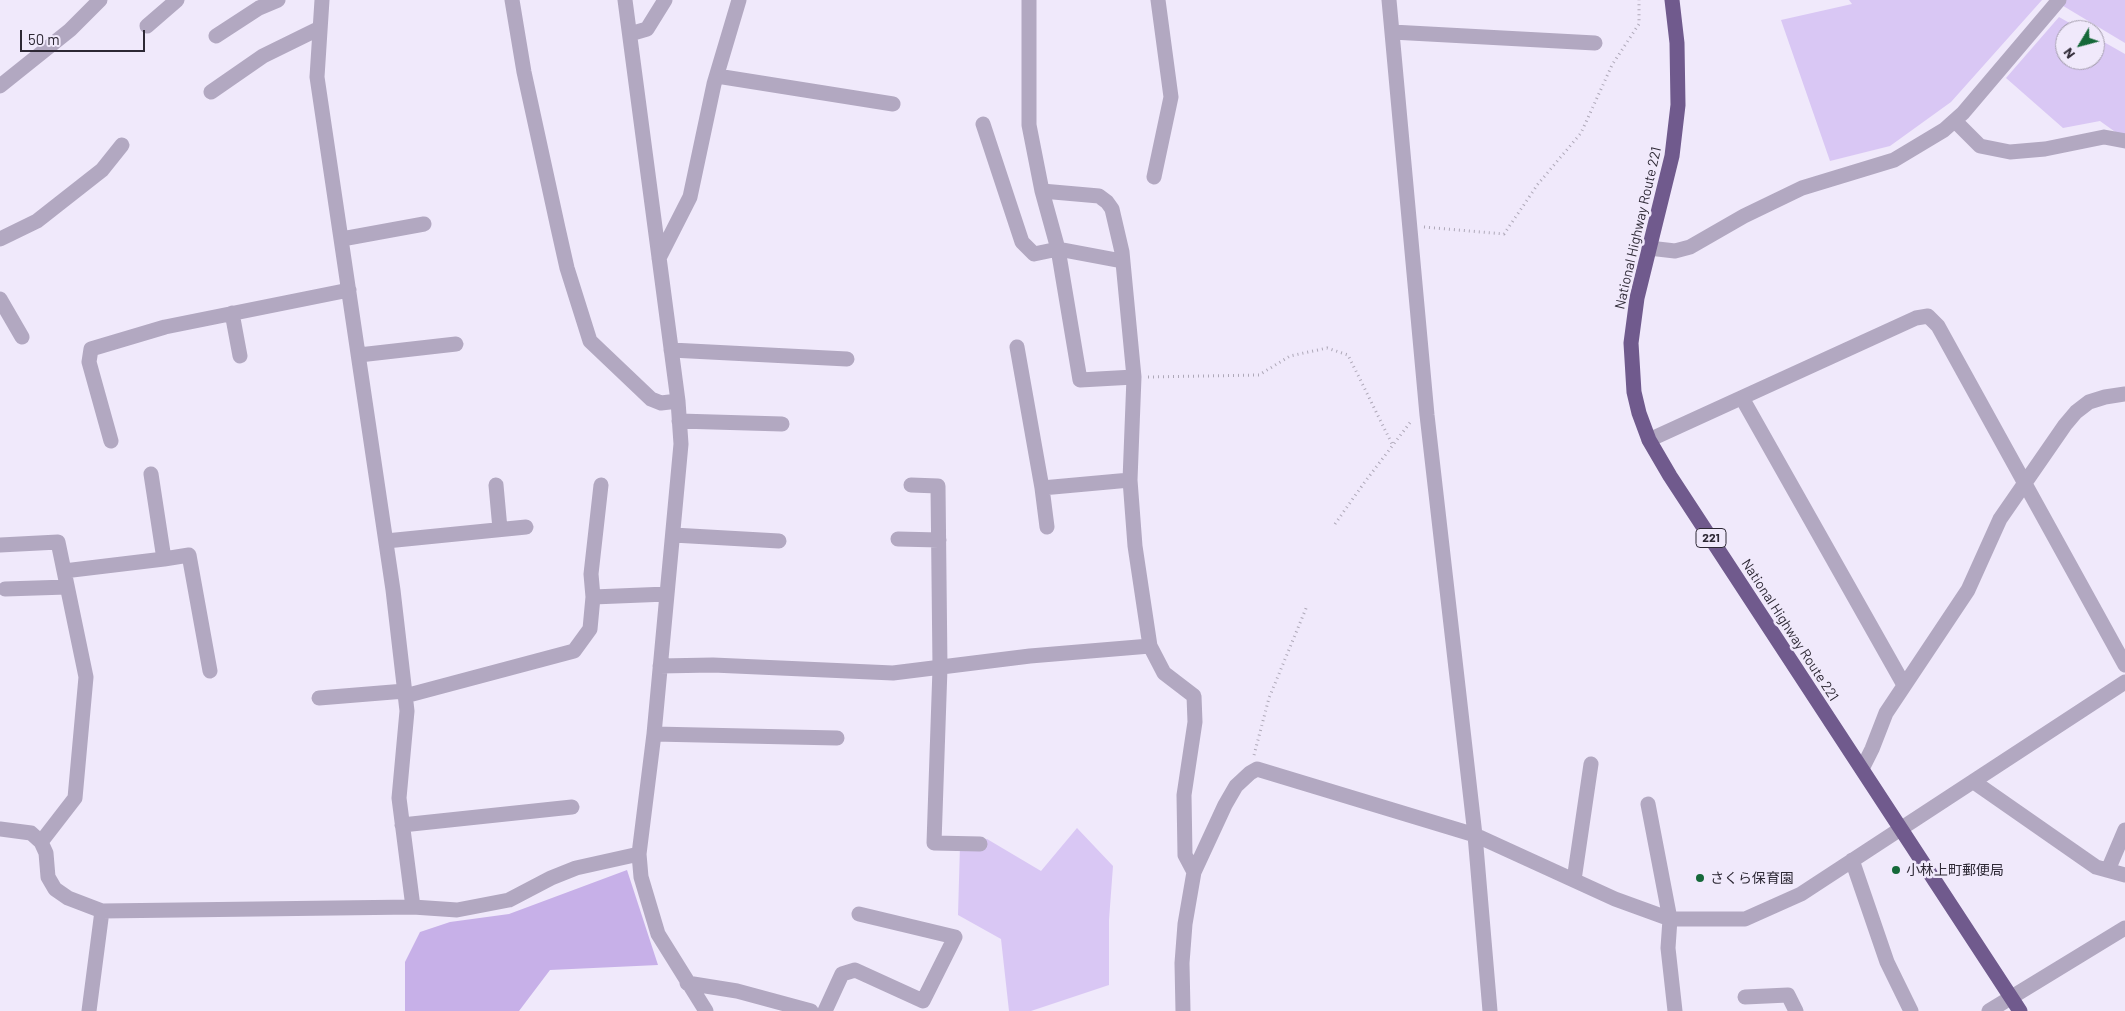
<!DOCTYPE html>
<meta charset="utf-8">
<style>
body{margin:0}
#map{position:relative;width:2125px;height:1011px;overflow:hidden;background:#f0e9fb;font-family:Barlow,sans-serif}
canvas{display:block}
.north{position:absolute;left:2055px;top:20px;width:50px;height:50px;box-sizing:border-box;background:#f0e9fb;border:1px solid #a29cab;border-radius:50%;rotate:233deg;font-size:14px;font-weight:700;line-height:20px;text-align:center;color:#2d2834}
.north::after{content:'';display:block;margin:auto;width:18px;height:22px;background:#156839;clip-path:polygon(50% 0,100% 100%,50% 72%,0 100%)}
.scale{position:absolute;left:20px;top:30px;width:125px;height:22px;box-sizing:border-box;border:2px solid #2d2834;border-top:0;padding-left:6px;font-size:15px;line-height:18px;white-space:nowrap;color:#2d2834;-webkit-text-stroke:4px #f0e9fb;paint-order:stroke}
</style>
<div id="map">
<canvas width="2125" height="1011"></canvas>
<div class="north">N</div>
<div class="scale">50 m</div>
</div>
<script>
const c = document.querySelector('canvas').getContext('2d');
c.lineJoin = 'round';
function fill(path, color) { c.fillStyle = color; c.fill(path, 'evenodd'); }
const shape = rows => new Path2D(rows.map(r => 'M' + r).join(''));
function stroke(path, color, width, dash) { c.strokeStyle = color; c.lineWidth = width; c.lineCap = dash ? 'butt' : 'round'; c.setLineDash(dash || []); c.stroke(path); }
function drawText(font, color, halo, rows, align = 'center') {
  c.font = font + ' Barlow,"Noto Sans JP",sans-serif'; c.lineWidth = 5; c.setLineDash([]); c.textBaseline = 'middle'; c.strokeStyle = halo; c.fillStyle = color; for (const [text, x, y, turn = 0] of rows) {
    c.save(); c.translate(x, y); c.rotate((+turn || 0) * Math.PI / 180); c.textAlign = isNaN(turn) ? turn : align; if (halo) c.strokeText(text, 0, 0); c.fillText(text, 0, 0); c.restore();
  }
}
fill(shape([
 [1849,0,2042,0,1951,102,1890,146,1830,161,1781,20,1852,4],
 [2064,0,2125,0,2125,43,2060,4],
 [2059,17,2082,30,2065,30,2065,60,2095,60,2095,37,2125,54,2125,139,2100,121,2063,128,2006,78],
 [1077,828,1113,866,1109,920,1109,985,1031,1011,1009,1011,1001,939,958,915,960,845,987,839,1041,871]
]), '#d9c7f4');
fill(shape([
 [627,870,658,965,550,970,519,1011,405,1011,405,962,420,932,450,922,509,914]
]), '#c7b0e8');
stroke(shape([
 [1424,227,1504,234,1538,184,1581,133,1612,65,1639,24,1639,0],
 [1148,377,1259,375,1290,356,1327,348,1348,355,1392,444],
 [1335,524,1364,483,1412,420],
 [1254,755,1269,698,1307,606]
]), '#aea8b8', 3, [1, 4]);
stroke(shape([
 [322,0,317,77,393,590,407,711,399,798,413,907],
 [512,0,524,72,558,228,567,268,590,341,651,399,661,403,678,401],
 [625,0,678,401,681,444,654,734,639,854,641,877,658,934,706,1011],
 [1029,0,1029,125,1042,191,1099,196,1107,202,1112,209,1122,252,1134,377,1130,480,1135,546,1150,646,1164,673,1194,696,1195,722,1184,795,1185,855,1194,872],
 [1389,0,1427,415,1475,835,1490,1011],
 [147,26,177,0],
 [1392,32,1595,43],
 [630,34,647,29,665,0],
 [216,36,259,8,278,0],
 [717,76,893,104],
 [0,86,70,30,100,0],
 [211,92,263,56,320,28],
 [1955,121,1980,146,2010,152,2045,149,2104,137,2125,141],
 [983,124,1022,242,1034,254,1058,249,1122,261],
 [1154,177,1171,97,1158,0],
 [1042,191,1058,249,1080,380,1134,377],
 [0,239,37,221,102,170,122,145],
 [342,239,424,224],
 [1649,248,1675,251,1690,247,1744,216,1802,188,1894,160,1944,130,1963,113,2059,0],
 [659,258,690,197,714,84,739,0],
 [0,299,22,337],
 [232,313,240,356],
 [1017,347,1042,488,1130,480],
 [671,350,847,359],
 [359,355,456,344],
 [1742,398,1904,685],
 [679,421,782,424],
 [1649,440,1916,318,1928,316,1938,326,2125,665],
 [111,441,89,362,91,349,165,327,349,290],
 [496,485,500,529],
 [911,485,938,486,940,668,934,843,980,844],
 [1042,488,1047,527],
 [673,535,779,541],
 [898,539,939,540],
 [386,541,526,527],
 [0,545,58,542,86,677,75,798,41,842],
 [164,559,189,555,210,671],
 [64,571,164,559,151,474],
 [5,589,67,587],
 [593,597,591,574,601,485],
 [660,666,713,665,893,673,1030,656,1150,646],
 [405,696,574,651,590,629,593,597,667,594],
 [319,698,405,691],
 [654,734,837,738],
 [1862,769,1872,749,1886,713,1968,590,2000,519,2065,425,2076,412,2089,402,2105,397,2125,394],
 [1974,782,2096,867,2125,875],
 [1648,804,1670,919,1668,948,1675,1011],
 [402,825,572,807],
 [0,829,31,833,41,842,46,853,48,877,55,889,68,898,102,911,413,907,457,910,509,900,551,878,576,868,639,854],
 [1852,860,1887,962,1911,1011],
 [2108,870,2125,830],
 [1574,880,1591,764],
 [687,983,737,991,811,1011],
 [1745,997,1788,995,1796,1011],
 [89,1011,102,911],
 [825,1011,842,974,855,970,923,1001,955,937,859,914],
 [1183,1011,1182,963,1185,924,1194,872,1225,805,1236,786,1250,773,1257,769,1475,835,1615,899,1670,919,1745,919,1801,894,2125,682],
 [1989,1011,2125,928]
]), '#b2a8c1', 15);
stroke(shape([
 [1672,0,1677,43,1678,105,1672,156,1637,298,1631,343,1634,392,1639,413,1649,440,1670,476,2020,1011]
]), '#705a8d', 15);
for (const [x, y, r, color] of [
 [1896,870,5,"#156839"],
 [1700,878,5,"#156839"]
]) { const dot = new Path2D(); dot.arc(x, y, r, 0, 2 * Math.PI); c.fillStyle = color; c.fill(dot); stroke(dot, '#f0e9fb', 2); }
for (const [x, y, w] of [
 [1711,538,30]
]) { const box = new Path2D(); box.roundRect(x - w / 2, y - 9.5, w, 19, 4); c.fillStyle = '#f0e9fb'; c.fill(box); stroke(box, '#2d2834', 1); }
drawText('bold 12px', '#2d2834', null, [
 ["221",1711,538]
]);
drawText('14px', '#2d2834', '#f0e9fb', [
 ["National Highway Route 221",1638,228,-77],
 ["National Highway Route 221",1790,630,57]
]);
drawText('14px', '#2d2834', '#f0e9fb', [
 ["小林上町郵便局",1906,870],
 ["さくら保育園",1710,878]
], 'left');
</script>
